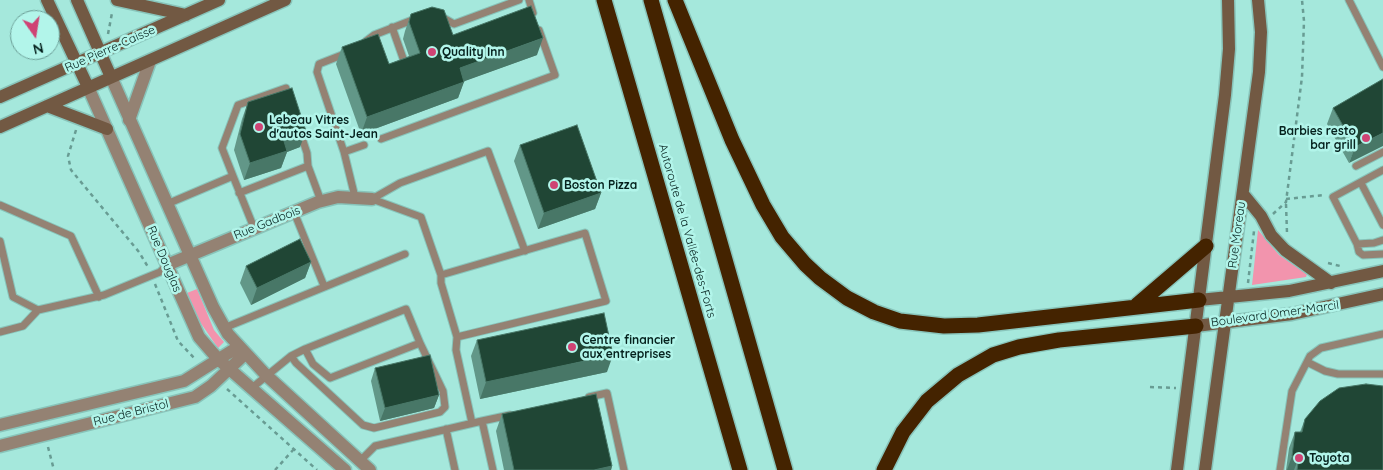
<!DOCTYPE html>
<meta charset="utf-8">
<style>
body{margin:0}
#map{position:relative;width:1383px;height:470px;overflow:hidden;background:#a5e8dc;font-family:Quicksand,sans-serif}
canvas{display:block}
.north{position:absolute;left:10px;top:10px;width:50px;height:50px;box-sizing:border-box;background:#b2f5ea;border:1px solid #6da098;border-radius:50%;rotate:167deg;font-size:14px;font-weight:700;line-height:20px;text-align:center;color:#05211d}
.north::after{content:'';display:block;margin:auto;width:18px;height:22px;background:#cf4374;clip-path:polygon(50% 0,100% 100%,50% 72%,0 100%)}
</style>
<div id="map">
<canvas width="1383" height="470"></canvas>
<div class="north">N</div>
</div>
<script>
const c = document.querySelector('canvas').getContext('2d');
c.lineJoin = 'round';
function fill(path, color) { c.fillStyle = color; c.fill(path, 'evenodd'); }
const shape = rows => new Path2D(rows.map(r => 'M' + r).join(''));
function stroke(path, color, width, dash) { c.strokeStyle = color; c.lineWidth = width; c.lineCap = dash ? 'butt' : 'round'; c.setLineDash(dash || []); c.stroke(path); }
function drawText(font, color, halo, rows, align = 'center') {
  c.font = font + ' Quicksand,sans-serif'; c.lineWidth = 5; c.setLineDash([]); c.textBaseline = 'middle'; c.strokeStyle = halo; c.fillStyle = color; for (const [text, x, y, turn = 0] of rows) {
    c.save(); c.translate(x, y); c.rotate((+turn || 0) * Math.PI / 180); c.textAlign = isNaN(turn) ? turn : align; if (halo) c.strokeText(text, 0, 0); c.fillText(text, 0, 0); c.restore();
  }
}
fill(shape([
 [1258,230,1279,255,1307,274,1306,277,1252,285],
 [197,289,214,330,224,342,218,348,200,322,187,293]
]), '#f294ad');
const lane = shape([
 [529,0,533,13],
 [1349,0,1383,67],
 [440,16,454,24,519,0],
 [392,27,404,61],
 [366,41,374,35,415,19],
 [347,53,319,64,317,72,344,152,364,145],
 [381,139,555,75,539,30],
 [344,152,355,197],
 [308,166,321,201],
 [1356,166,1383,152],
 [1383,170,1333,197,1357,244,1374,243,1383,240],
 [233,176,222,148,238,105,286,88,289,98],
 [1361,183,1383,225],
 [239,193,308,166,307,153,300,132],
 [372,199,421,217,441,275,441,283,457,337,456,350,472,423],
 [372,199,400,183,488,151,525,251],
 [167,204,233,176,254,228],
 [0,205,71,236,99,297],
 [294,212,324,286],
 [0,241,13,297,38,310,104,295,160,272,167,265],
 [1357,244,1359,252,1363,255,1383,254],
 [441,275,585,233,606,301,457,337],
 [224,328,405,254],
 [0,332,23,326,38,310],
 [291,356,296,363,363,425,374,428,440,412,445,407,443,391,420,343],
 [1307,362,1325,371,1338,374,1383,374],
 [253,387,291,356,305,349,406,309,420,343,330,378,313,364,305,349],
 [589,397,607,393,624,470],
 [482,421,510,415],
 [446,429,455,470],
 [360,461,375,446,482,421,493,470],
 [1280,470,1292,391,1310,356,1321,348,1383,334]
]);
const street = shape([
 [111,77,213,307,228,334,266,375,370,470],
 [88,87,199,337,218,359,345,470],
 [129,120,150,61],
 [167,265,318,202,338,197,372,199],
 [0,425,184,381,238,347],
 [0,446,195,397,211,386,245,354]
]);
const secondary = shape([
 [47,0,88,87],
 [77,0,111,77],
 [117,0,186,15],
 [0,97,219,0],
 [47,106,107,129],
 [0,127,285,0],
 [1243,194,1261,216,1271,235,1285,250,1331,283],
 [1199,300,1289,291,1383,271],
 [1196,326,1292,314,1383,294],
 [1177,470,1225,95,1229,49,1228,0],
 [1205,470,1259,72,1261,32,1258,0]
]);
const highway = shape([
 [604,0,740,470],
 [651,0,785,470],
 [675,0,732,140,763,205,782,237,805,264,820,278,847,298,874,312,900,321,944,326,978,325,1199,300],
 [1137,305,1206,246],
 [884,470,903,432,927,401,958,375,993,355,1019,347,1059,340,1196,326]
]);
stroke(lane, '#88c4ba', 9);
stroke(street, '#88c4ba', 15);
stroke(secondary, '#88c4ba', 15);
stroke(highway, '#88c4ba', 18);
stroke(shape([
 [108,34,112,13],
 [76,130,68,156,71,170,139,252,148,267],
 [1286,199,1324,195],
 [1286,204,1287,233],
 [1273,214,1286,202,1302,77,1304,21,1302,0],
 [1328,263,1340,266],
 [1248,283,1254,231],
 [155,284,178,341,196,360],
 [1150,387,1176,388],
 [227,389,317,470],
 [48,447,54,470],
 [275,470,294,449]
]), '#689c93', 2.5, [4, 4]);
stroke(lane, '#948273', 7);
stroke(street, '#948273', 12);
stroke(secondary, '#725943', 12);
stroke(highway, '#442300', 15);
fill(shape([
 [411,14,453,35,537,55,464,81,458,98,361,134,336,64,342,47,389,64,409,56,403,39,405,31],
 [1383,79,1349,163,1327,124,1333,108],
 [248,102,300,147,287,152,281,168,244,180,234,150,242,119],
 [520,145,601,193,595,209,538,229,514,161],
 [311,262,305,278,251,305,240,283,246,266],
 [477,340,607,372,480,399,471,356],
 [375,368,439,395,434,408,380,421,371,381],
 [502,414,612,466,611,470,504,470,496,431],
 [1305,419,1383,470,1286,470,1289,448,1295,432,1300,432]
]), '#629788');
fill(shape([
 [543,38,537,55,454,85,460,68],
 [464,82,458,98,361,134,367,117],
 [306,131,300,147,287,152,281,168,244,180,250,163,283,138],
 [1383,133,1383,146,1349,163,1355,147],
 [601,193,595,209,538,229,544,213],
 [311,262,305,278,251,305,257,288],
 [613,355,607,372,480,399,486,382],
 [439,395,434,408,380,421,385,408],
 [1292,456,1299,457,1294,470,1287,470],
 [612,466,611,470,594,470]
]), '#487767');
const building = shape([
 [531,6,543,38,460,68,464,82,367,117,342,47,378,34,389,64,420,53,409,22,411,14,432,7,444,10,453,35,531,6],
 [1383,79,1383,133,1355,147,1333,108,1383,79],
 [292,88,306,131,283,138,287,151,250,163,240,134,248,102,292,88],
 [577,125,601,193,544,213,520,145,577,125],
 [300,239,311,262,257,288,246,266,300,239],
 [604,313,613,355,486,382,477,340,604,313],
 [430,355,439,395,385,408,375,368,430,355],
 [1366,384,1383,386,1383,470,1297,470,1299,457,1292,456,1295,432,1302,432,1305,419,1320,401,1339,388,1366,384],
 [596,394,612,466,594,470,514,470,502,414,596,394]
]);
fill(building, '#204635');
stroke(building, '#487767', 1);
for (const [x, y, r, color] of [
 [432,52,5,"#cf4374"],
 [259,127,5,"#cf4374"],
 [1366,138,5,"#cf4374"],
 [554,185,5,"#cf4374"],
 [572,347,5,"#cf4374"],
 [1299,458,5,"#cf4374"]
]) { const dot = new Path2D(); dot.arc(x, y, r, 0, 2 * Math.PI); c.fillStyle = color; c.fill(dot); stroke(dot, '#b2f5ea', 2); }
drawText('12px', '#05211d', '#b2f5ea', [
 ["Rue Pierre-Caisse",110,49,-24],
 ["Rue Gadbois",267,223,-22],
 ["Autoroute de la Vallée-des-Forts",687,231,74],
 ["Rue Moreau",1237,235,-82],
 ["Rue Douglas",164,259,67],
 ["Boulevard Omer-Marcil",1275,314,-8],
 ["Rue de Bristol",131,413,-14]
]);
drawText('bold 12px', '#05211d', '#b2f5ea', [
 ["Quality Inn",442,52],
 ["Lebeau Vitres",269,120],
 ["d'autos Saint-Jean",269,134],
 ["Barbies resto",1356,131,"right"],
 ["bar grill",1356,145,"right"],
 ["Boston Pizza",564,185],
 ["Centre financier",582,340],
 ["aux entreprises",582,354],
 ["Toyota",1309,458]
], 'left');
</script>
